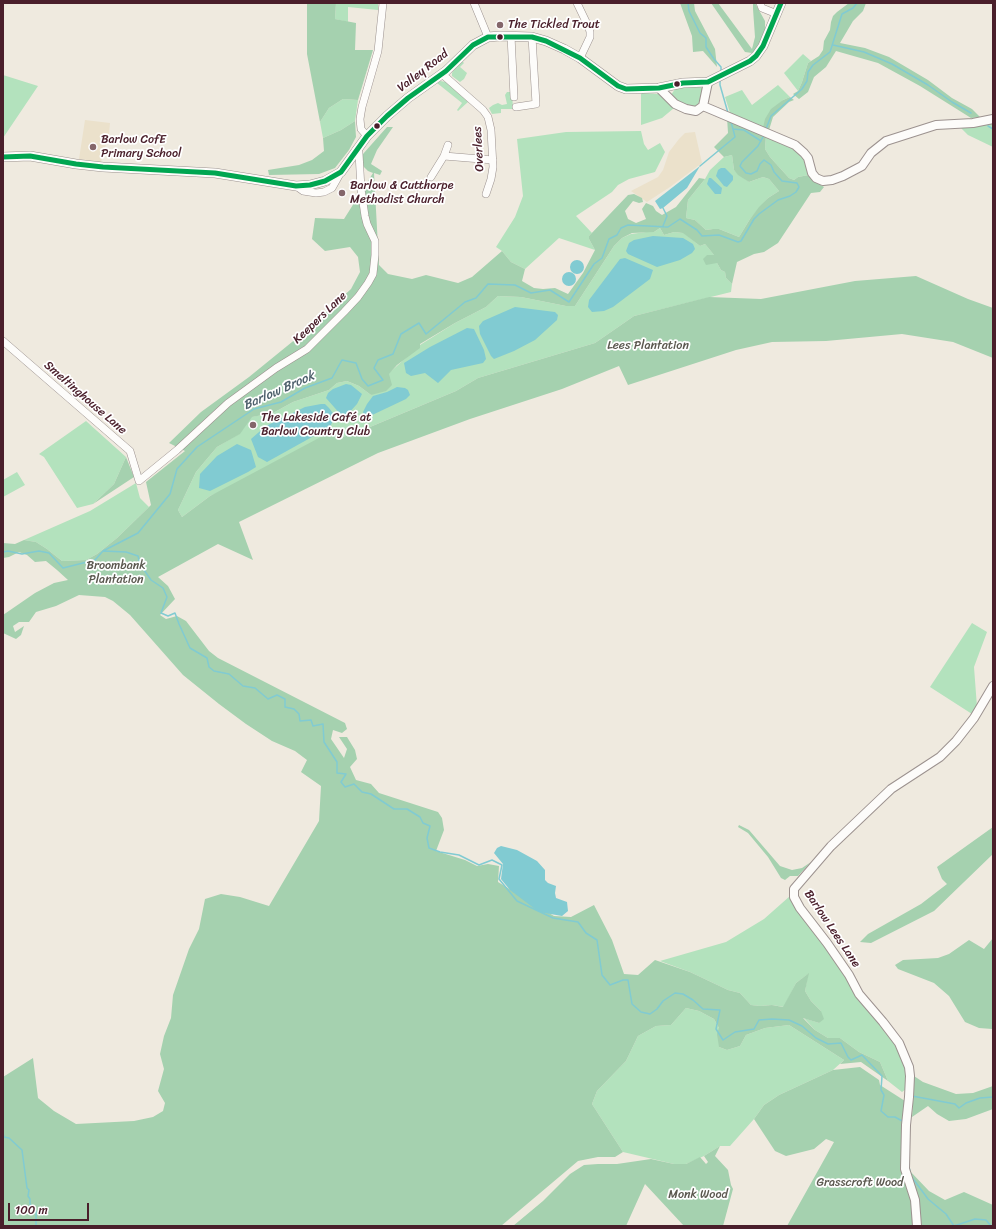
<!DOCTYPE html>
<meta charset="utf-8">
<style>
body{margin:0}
#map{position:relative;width:996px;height:1229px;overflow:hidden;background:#efeadf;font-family:Sriracha,sans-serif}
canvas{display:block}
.frame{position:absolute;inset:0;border:4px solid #4a1f2b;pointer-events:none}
.scale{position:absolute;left:8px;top:1203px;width:81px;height:18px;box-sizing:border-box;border:2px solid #4a1f2b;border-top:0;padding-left:5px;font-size:12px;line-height:14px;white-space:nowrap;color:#4a1f2b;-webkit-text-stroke:3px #fff;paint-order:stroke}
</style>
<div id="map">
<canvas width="996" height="1229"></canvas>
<div class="frame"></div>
<div class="scale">100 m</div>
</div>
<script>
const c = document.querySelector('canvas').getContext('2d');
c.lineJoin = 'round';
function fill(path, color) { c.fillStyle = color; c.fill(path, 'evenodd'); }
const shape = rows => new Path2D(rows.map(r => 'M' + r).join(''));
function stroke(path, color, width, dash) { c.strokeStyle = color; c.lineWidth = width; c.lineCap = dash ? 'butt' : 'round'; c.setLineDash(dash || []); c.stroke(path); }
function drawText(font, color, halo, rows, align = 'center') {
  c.font = font + ' Sriracha,sans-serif'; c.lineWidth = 3.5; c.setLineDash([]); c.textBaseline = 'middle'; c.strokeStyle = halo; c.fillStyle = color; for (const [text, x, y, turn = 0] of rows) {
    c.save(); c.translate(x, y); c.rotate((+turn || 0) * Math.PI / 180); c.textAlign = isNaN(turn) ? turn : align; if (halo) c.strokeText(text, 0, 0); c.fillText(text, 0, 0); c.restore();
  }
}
fill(shape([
 [85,120,110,123,109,134,101,162,79,159],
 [695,132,702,163,670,187,647,202,631,191,658,177,663,170,669,152,679,139,685,133]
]), '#ebe1cb');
fill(shape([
 [336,3,378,3,378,10,348,7,348,22,335,19],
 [803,54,811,61,808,63,802,82,798,91,784,73],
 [462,61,464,63,460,67,467,73,464,79,460,82,452,76,452,73,454,70],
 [3,75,38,86,3,138],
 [440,81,446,82,468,102,458,111,457,110,462,103,437,83],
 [778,85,790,97,783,100,763,128,730,113,725,97,742,90,752,105],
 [697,86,703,88,701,98,698,104,694,107,679,102,671,95,675,89],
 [507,92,512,92,513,109,501,109,501,113,492,114,489,108,493,105,498,103,502,105,507,104,505,95],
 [642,93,660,94,674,108,662,118,641,125,641,94],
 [343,99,358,100,355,121,341,130,323,138,320,122,329,108],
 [993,122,993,147,968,135,961,128,970,128],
 [641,131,644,144,648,150,660,143,665,152,655,172,629,179,618,185,612,192,576,216,592,233,589,236,589,239,595,250,559,238,525,269,511,262,502,251,496,247,515,217,523,196,517,139,566,132],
 [766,135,795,148,803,158,809,175,798,177,794,180,789,178,770,157,765,149],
 [732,155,734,170,749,182,763,177,769,179,779,191,768,198,750,219,739,237,719,229,713,229,706,230,695,220,686,218,688,200,705,179,710,170,724,157],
 [660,228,664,235,674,232,684,233,700,246,705,244,715,256,717,263,721,270,725,272,726,278,732,284,731,292,634,316,595,343,478,378,456,391,370,427,343,437,210,496,182,517,178,510,196,472,217,447,239,434,251,417,273,413,293,402,329,390,337,383,347,381,359,386,371,395,388,374,420,345,455,323,486,307,498,296,521,297,566,306,575,306,614,246,622,238,631,234,646,232,654,232],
 [86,421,126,457,114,484,93,504,77,508,44,457,39,454],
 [17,472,25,485,3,497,3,480],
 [136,483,140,498,149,507,117,538,97,554,86,560,62,561,47,549,36,542,24,540,90,511],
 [972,623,987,632,974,667,977,707,972,714,930,687],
 [790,896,846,976,854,993,862,1004,878,1020,897,1045,906,1068,906,1089,902,1092,888,1081,880,1062,859,1052,840,1038,828,1038,815,1030,804,1018,819,1023,821,1011,811,1001,805,991,808,974,796,983,784,1007,772,1005,760,1006,751,1005,740,993,728,990,690,972,660,961,726,942,764,919],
 [686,1008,699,1011,714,1019,719,1028,719,1047,727,1050,740,1046,746,1035,765,1028,789,1025,844,1060,833,1070,779,1095,764,1105,754,1119,730,1146,720,1146,704,1156,686,1164,674,1164,623,1152,592,1104,597,1091,626,1061,638,1036,656,1026,671,1025]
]), '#b3e2bd');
fill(shape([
 [307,3,336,3,335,19,356,23,355,50,373,50,358,100,343,99,329,108,320,122,307,54],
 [680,3,694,3,695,11,715,49,717,67,703,51,693,52,692,36],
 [711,3,718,3,752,49,755,37,753,9,753,3,755,3,765,21,765,35,758,48,752,53,745,52],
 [849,3,866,3,863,11,853,21,840,43,865,48,889,57,928,80,952,98,972,109,980,117,971,118,920,86,878,63,836,51,826,67,814,77,808,92,799,99,793,94,798,91,802,82,808,63,819,56,823,50,824,41,830,30,831,22,833,16,837,12],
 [790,97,794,100,789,102,773,117,769,130,763,128,765,119,771,109,783,100],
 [727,117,766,135,765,149,770,157,789,178,794,180,798,177,809,175,816,182,824,187,820,192,811,193,778,243,764,252,754,254,737,262,732,284,726,278,725,272,721,270,717,263,706,265,703,259,707,255,714,255,705,244,700,246,683,233,674,232,664,235,660,228,654,232,632,233,622,238,614,246,575,306,566,306,521,297,498,296,486,307,455,323,420,344,420,348,397,365,389,374,392,385,386,391,371,395,359,386,347,381,337,383,329,390,293,402,273,413,252,417,240,434,217,447,196,472,178,510,182,517,210,496,332,431,343,437,370,427,456,391,478,378,595,343,634,316,709,297,761,299,855,281,916,276,968,299,993,308,993,358,953,342,902,334,826,341,772,342,736,350,628,385,619,366,562,389,470,419,378,453,239,522,253,560,218,544,158,577,168,586,175,599,160,615,166,619,177,616,186,621,209,651,218,658,345,723,347,729,342,733,333,730,331,739,344,758,347,749,339,737,347,737,355,750,357,759,350,767,356,780,371,784,379,793,438,812,442,818,444,830,436,851,465,860,477,866,488,864,499,866,498,882,554,916,571,917,594,905,612,940,624,974,638,975,655,960,690,972,728,990,740,993,751,1005,760,1006,772,1005,783,1007,796,983,809,973,805,991,811,1001,821,1011,824,1019,819,1023,803,1018,815,1030,828,1038,840,1038,859,1052,880,1062,888,1081,861,1062,840,1064,844,1060,789,1025,765,1028,746,1035,740,1046,727,1050,719,1047,717,1034,719,1028,714,1019,699,1011,686,1008,671,1025,656,1026,638,1036,626,1061,597,1091,592,1104,623,1152,615,1157,598,1157,578,1161,501,1226,3,1226,3,1077,33,1058,38,1098,54,1111,76,1124,134,1121,153,1117,163,1111,165,1103,158,1091,164,1069,160,1054,164,1036,171,1018,173,995,189,949,199,929,205,899,221,894,240,897,269,906,319,821,321,786,301,772,307,760,295,751,272,741,246,724,219,704,183,675,130,615,113,601,105,597,79,595,56,606,36,612,29,622,19,622,13,626,15,632,24,626,21,635,16,639,3,633,3,615,35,593,54,583,68,580,57,570,46,561,35,562,27,555,19,552,9,557,3,558,3,543,15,544,24,540,36,542,47,549,62,561,86,560,97,554,117,538,151,505,146,482,185,451,169,443,201,412,249,377,308,329,351,289,360,272,358,257,350,247,325,251,312,239,315,218,344,219,373,173,368,171,362,165,361,159,363,154,387,127,393,127,377,150,371,164,382,171,380,175,374,173,379,265,388,274,412,279,426,275,458,283,472,277,502,251,511,262,525,269,522,281,534,288,543,289,555,288,568,294,583,273,595,250,589,239,589,236,628,195,634,194,642,198,643,202,639,203,633,201,625,211,628,219,636,223,646,219,642,209,646,203,653,206,656,211,662,215,676,207,699,178,705,179,688,200,686,218,695,220,706,230,713,229,719,229,739,237,750,219,759,207,768,198,779,191,769,179,763,177,749,182,738,175,734,170,732,155,724,157,714,147,728,133],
 [355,121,356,137,349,150,335,168,319,174,269,175,268,170,299,165,312,160,324,151,323,138,341,130],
 [126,457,134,477,93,504,114,484],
 [739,825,749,830,780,866,792,870,802,868,811,862,798,876,790,876,785,880,781,878,768,857,748,833,738,827],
 [993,827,993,854,934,911,871,943,860,942,868,934,921,904,947,884,942,879,937,867],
 [993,938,993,1027,992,1029,979,1028,965,1022,949,996,934,983,898,969,895,965,903,960,938,958,949,954,969,940,984,949],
 [860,1067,879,1080,880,1085,905,1101,903,1124,912,1198,913,1226,787,1226,834,1142,826,1139,814,1149,786,1156,775,1151,754,1119,764,1105,779,1095,833,1070],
 [914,1076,923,1082,956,1094,973,1093,993,1086,993,1109,966,1119,949,1121,937,1114,928,1106,912,1117,914,1090],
 [720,1146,715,1156,728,1170,731,1185,733,1189,723,1226,684,1226,645,1184,626,1226,513,1226,543,1201,570,1174,584,1165,598,1164,617,1164,651,1159,674,1164,686,1164,700,1157,706,1164,708,1162,704,1156],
 [908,1169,929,1191,945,1200,964,1192,993,1205,993,1226,920,1226]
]), '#a5d1af');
fill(shape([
 [700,166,687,188,663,208,660,209,655,201],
 [721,168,725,168,733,176,733,180,727,187,724,186,716,176,718,170],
 [709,178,711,178,722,188,721,194,715,194,707,184],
 [653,236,683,238,693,244,695,249,692,253,680,260,657,267,628,254,626,251,629,243,634,240],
 [625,258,653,270,650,279,613,307,604,311,592,312,588,307,589,300,620,259],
 '570 267a7 7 0 1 1 14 0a7 7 0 1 1-14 0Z',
 '562 279a7 7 0 1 1 14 0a7 7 0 1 1-14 0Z',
 [515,307,555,312,558,315,557,320,535,340,514,351,494,359,491,356,480,334,479,326,483,321],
 [467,328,474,329,484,350,486,359,483,363,451,370,438,383,425,373,411,376,406,373,404,363,430,347],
 [346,384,351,385,362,394,357,404,347,415,342,416,326,398,328,393,333,389],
 [397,387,405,388,408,390,410,395,406,399,368,417,364,416,363,412,367,404,373,396,387,392],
 [321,404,325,404,329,408,335,416,330,427,267,462,258,457,251,439,266,426,305,407],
 [237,444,251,450,256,467,248,472,210,491,199,488,200,474,217,456],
 [501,846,517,850,537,861,545,870,545,880,548,883,556,886,555,893,556,898,567,902,568,911,562,916,539,912,510,890,501,879,503,864,494,853,497,848]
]), '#81cbd2');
stroke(shape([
 [688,3,689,11,700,33,706,38,706,47,714,59,721,67,721,72],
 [833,45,864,52,892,64,928,85,952,102,971,113],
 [720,80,720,85,728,113],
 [731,122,733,129,744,130,761,141],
 [988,126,993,129],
 [766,129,771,116,802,89,807,81,808,72,813,65,830,52,842,14,853,8,857,3],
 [700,166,735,137,733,129],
 [663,226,667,216,663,208],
 [103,551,126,552,138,556,140,564,151,580,163,588,167,597,161,613,168,616,175,613,179,624,190,648,207,658,209,667,214,671,229,674,243,686,255,688,268,699,277,695,285,699,285,707,294,709,299,714,300,721,311,720,313,726,323,724,324,742,337,762,337,773,346,774,341,782,345,787,354,784,362,792,371,794,394,809,407,809,420,817,423,823,430,826,427,838,429,848,440,852,459,855,479,865,492,860,502,865,499,879,517,901,553,918,578,922,586,933,597,940,602,975,610,985,623,980,628,980,632,1004,641,1012,650,1014,657,1009,663,1001,675,993,683,994,693,1000,703,1009,720,1010,716,1029,723,1040,735,1032,754,1029,759,1020,772,1019,789,1020,802,1026,816,1038,828,1044,841,1043,848,1057,851,1060,862,1055,882,1076,881,1090,884,1095,881,1111,888,1117,895,1117,904,1122],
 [3,552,8,551,22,554,39,551,49,553,63,568,95,560,103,551,138,533,170,494,177,469,197,447,254,409,281,402,305,388,332,378,342,360,356,363,362,379,368,386,383,380,374,368,378,360,393,354,401,334,419,323,426,334,465,302,476,298,488,284,515,285,531,293,550,290,569,302,594,264,602,258,609,239,617,235,621,228,628,225,668,227,680,219,697,230,702,236,719,235,738,242,741,241,754,219,759,214,778,200,790,196,796,192,799,187,797,183,782,181,774,172,771,165,764,160,760,164,757,171,751,174,746,173,740,166,742,162,758,146,764,135],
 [912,1096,955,1104,959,1108,966,1103,980,1098,993,1097],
 [3,1133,4,1137,9,1138,22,1150,27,1188,29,1190,28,1196,30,1199,30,1204,36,1211,36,1226],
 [909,1167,911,1176,928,1199,946,1214,954,1226],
 [954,1226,975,1219,986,1220,991,1226]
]), '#81cbd2', 1.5);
const minor = shape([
 [474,3,488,37],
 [577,3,589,28,590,32,590,37,580,58],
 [760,3,762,8,777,14],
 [511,36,514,97],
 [442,74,483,110,488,117,491,130,493,167,491,179,486,194],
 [516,107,536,104,532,37],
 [367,136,361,129,360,119,362,107,378,51,383,3],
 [444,156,448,145],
 [431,177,444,156,493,160],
 [296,186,303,191,316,193,324,192,332,188,341,172],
 [3,341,130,451,139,481,177,450,228,403,276,368,307,349,344,312,358,297,368,283,373,274,375,255,375,241,367,224,365,216,361,189,359,153,356,150]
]);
const tertiary = shape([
 [659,88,675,104,686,109,696,111,703,106,795,145,804,153,808,158,812,173,816,178,823,181,832,180,843,176,862,166,871,153,886,141,936,125,973,123,993,119],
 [703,106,708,82],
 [917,1226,915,1200,905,1169,906,1125,909,1097,910,1076,909,1067,899,1043,883,1022,859,994,849,975,827,943,800,908,794,897,794,889,831,846,891,789,940,757,956,741,974,718,993,686]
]);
const secondary = shape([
 [3,157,30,156,76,164,103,167,215,173,296,186,310,185,325,181,341,172,367,136,387,116,408,98,446,71,473,45,488,37,500,36,532,37,546,41,564,49,580,58,618,86,626,89,659,88,683,83,708,82,750,61,756,56,763,46,781,3]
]);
stroke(minor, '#9c928f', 8);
stroke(tertiary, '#9c928f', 10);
stroke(secondary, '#9c928f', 10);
stroke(minor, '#fdfcfa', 7);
stroke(tertiary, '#fdfcfa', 8);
stroke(secondary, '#fdfcfa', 9);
stroke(shape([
 [3,157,30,156,76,164,103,167,215,173,296,186,310,185,325,181,341,172,367,136,387,116,408,98,446,71,473,45,488,37,532,37,546,41,580,58,618,86,626,89,659,88,683,83,708,82,750,61,756,56,763,46,781,3]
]), '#00a651', 5);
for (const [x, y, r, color] of [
 [500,25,4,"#84666a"],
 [500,37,3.5,"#4a1f2b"],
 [677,84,3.5,"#4a1f2b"],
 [377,126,3.5,"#4a1f2b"],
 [93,147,4,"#84666a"],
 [342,193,4,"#84666a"],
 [253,425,4,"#84666a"]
]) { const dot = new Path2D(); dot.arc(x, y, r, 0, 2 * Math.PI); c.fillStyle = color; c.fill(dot); stroke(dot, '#fff', 1.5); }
drawText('12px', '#4a1f2b', '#fff', [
 ["The Tickled Trout",508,25],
 ["Barlow CofE",101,140],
 ["Primary School",101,154],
 ["Barlow & Cutthorpe",350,186],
 ["Methodist Church",350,200],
 ["The Lakeside Café at",261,418],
 ["Barlow Country Club",261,432]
], 'left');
drawText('12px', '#4a1f2b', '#fff', [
 ["Valley Road",423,71,-38],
 ["Overlees",479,149,-93],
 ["Keepers Lane",320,318,-44],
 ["Smeltinghouse Lane",85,398,41],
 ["Barlow Lees Lane",832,929,56]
]);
drawText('12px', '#5b584f', '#fff', [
 ["Lees Plantation",648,346],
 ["Broombank",116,566],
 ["Plantation",116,580],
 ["Grasscroft Wood",860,1183],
 ["Monk Wood",698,1195]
]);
drawText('italic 13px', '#4d5f6b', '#fff', [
 ["Barlow Brook",279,391,-24]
]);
</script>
